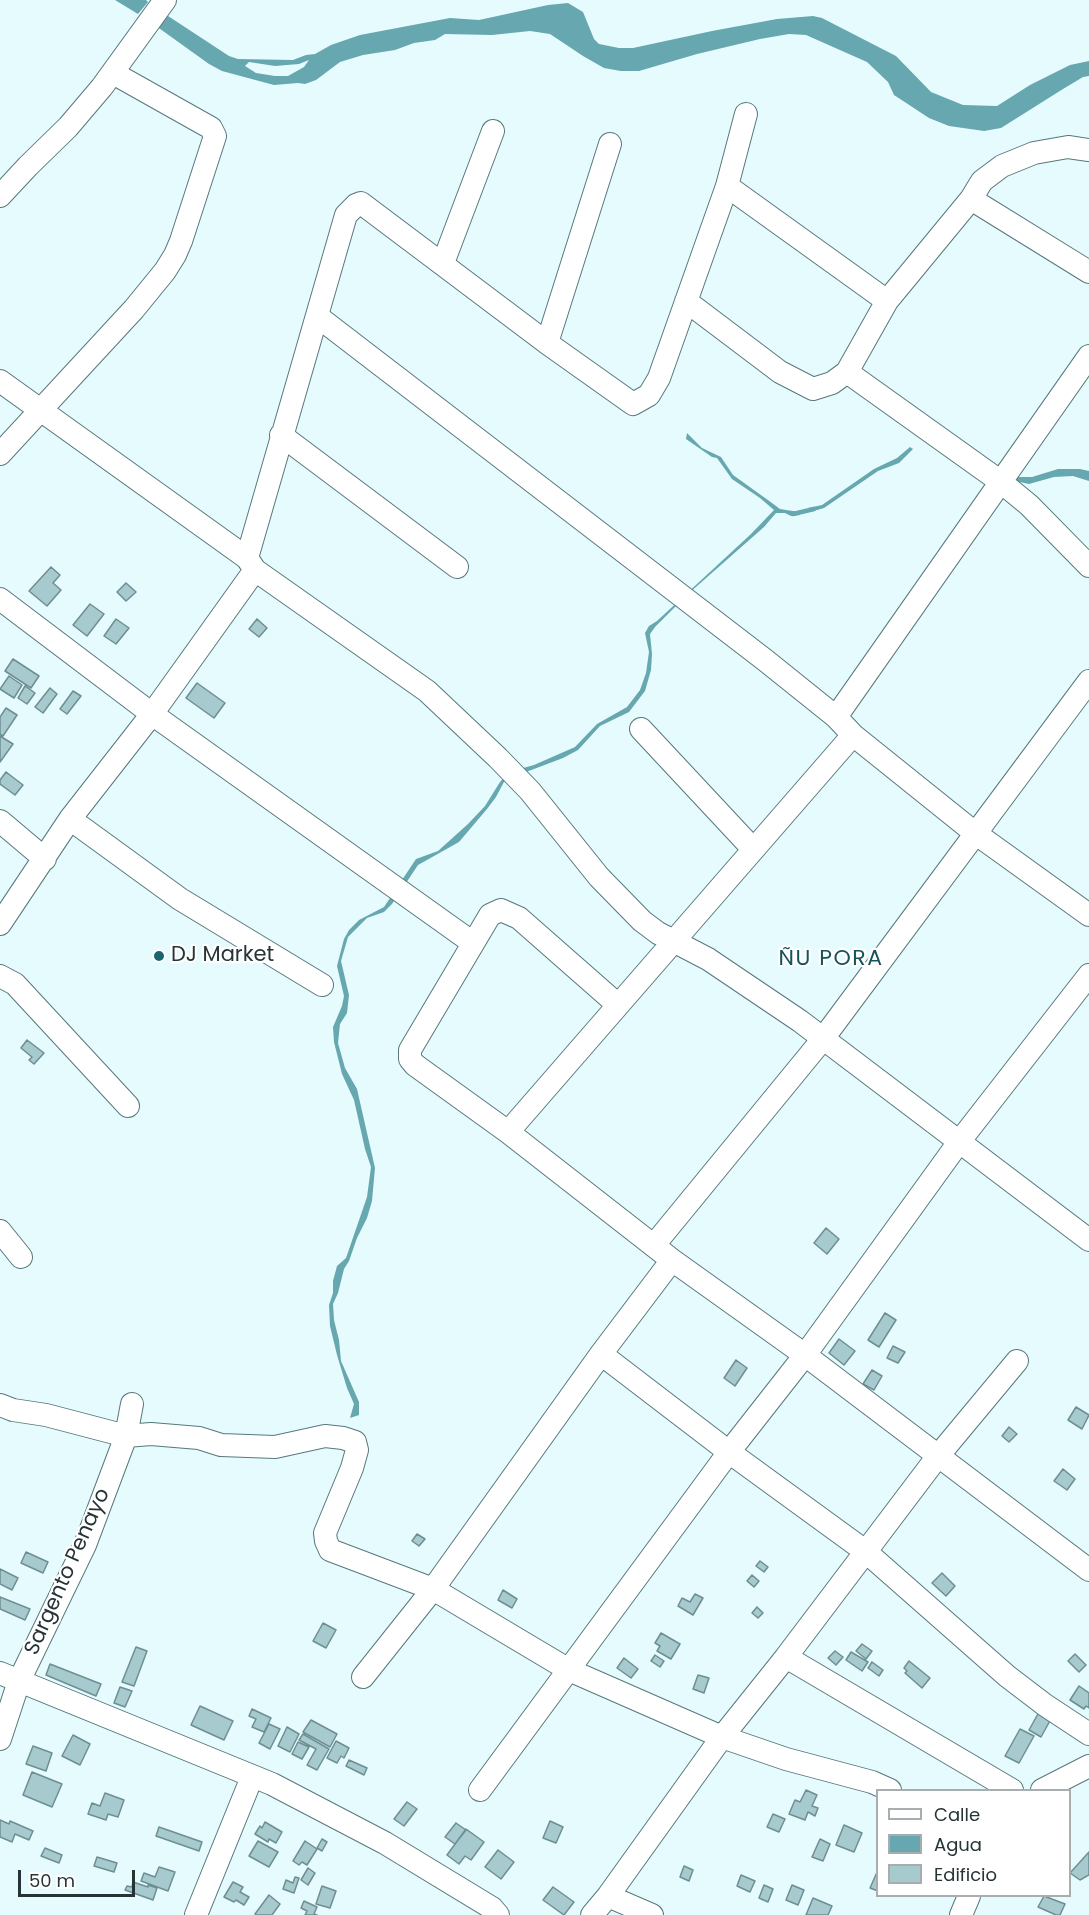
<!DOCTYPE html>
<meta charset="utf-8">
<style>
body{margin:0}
#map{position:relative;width:1089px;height:1915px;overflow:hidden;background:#e6fbfe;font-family:Poppins,sans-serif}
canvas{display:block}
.legend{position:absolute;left:876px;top:1789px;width:195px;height:108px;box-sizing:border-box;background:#fff;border:2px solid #a8aeaf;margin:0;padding:8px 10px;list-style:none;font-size:18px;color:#263436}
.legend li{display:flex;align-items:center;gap:12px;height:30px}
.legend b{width:30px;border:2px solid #a8aeaf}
.scale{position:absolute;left:18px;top:1870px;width:117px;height:27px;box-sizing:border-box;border:3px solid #263436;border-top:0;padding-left:8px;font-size:18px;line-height:21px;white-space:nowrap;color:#263436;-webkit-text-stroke:4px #fff;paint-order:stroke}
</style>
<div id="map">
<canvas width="1089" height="1915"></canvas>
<ul class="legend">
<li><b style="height:8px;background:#fff"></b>Calle</li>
<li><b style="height:16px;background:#67a7af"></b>Agua</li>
<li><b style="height:16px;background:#a7cacf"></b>Edificio</li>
</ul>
<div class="scale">50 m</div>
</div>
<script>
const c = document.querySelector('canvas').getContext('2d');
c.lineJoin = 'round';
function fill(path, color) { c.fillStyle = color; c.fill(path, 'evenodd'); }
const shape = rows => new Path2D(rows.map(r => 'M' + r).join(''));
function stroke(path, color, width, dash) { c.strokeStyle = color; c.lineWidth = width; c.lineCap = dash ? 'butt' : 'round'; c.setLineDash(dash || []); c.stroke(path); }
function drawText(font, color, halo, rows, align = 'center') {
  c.font = font + ' Poppins,sans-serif'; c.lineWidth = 4.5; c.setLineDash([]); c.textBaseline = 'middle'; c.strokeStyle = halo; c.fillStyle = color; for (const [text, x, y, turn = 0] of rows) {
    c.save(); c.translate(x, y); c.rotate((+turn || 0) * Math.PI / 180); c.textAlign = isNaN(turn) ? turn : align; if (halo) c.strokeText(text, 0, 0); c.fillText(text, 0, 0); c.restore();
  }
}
fill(shape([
 [115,0,146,0,148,2,138,14],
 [568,3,583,12,594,39,599,44,619,48,633,48,712,31,777,19,813,16,822,18,896,56,931,92,963,105,997,106,1030,85,1070,65,1089,61,1089,76,1083,77,1063,89,1001,128,984,131,949,126,929,118,894,95,888,82,867,62,806,35,789,34,760,39,697,54,639,71,621,71,604,68,583,56,550,34,530,31,492,35,445,34,435,40,414,43,395,50,363,55,340,62,316,80,305,84,298,83,274,85,222,71,209,64,156,26,165,14,229,56,238,59,293,60,306,55,315,54,331,45,360,35,450,18,479,20,548,5],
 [309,60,304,67,288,76,275,76,256,73,245,66,249,62,275,66,299,64],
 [687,433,702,448,721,457,733,475,772,503,780,509,799,512,800,515,791,516,785,513,776,513,764,527,688,594,655,627,650,634,652,654,651,670,645,691,629,712,600,726,578,750,563,758,505,780,496,797,487,809,459,842,418,865,392,904,384,912,367,918,348,937,341,961,349,995,347,1013,340,1024,338,1043,345,1068,357,1089,375,1168,372,1201,367,1218,357,1238,349,1261,344,1269,338,1293,333,1304,334,1320,339,1340,341,1361,359,1402,359,1415,350,1418,354,1404,347,1388,337,1355,330,1326,329,1305,333,1293,333,1281,337,1266,346,1258,367,1197,371,1167,365,1149,354,1100,342,1074,334,1042,333,1027,342,1006,344,996,337,966,344,939,349,930,359,920,384,907,416,859,438,851,468,824,485,806,500,782,509,772,534,765,575,747,597,724,627,707,640,690,646,673,649,652,645,633,649,626,657,621,751,534,774,510,760,498,732,479,717,458,712,457,686,439],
 [910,447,913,449,899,463,878,471,824,508,810,512,808,508,822,505,874,469,897,458],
 [1058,469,1080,469,1089,471,1089,481,1073,476,1054,477,1029,484,1010,480,1010,477,1032,477]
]), '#67a7af');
stroke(shape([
 [793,514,814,509]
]), '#67a7af', 4.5);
const building = shape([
 [51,567,60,575,53,583,61,590,47,606,29,591,51,567],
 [126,583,136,592,126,601,117,592,126,583],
 [90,604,104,614,87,636,73,625,90,604],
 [116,619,129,628,116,644,104,636,116,619],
 [257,619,267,628,259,637,249,629,257,619],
 [13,659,39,676,31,688,5,671,13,659],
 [9,676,22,685,14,698,0,689,9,676],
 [197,683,225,703,214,718,186,698,197,683],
 [25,686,35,693,27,704,18,698,25,686],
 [50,688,57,694,43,713,35,707,50,688],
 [73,691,81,696,67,714,60,709,73,691],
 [6,708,17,715,3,736,0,734,0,717,6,708],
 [0,736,13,744,0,762,0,736],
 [6,772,23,785,15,795,0,784,0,780,6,772],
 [27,1040,44,1053,34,1064,29,1060,32,1057,21,1048,27,1040],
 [826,1228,839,1239,827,1254,814,1243,826,1228],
 [885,1313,896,1320,879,1347,868,1340,885,1313],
 [839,1339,855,1351,844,1365,829,1353,839,1339],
 [893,1346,905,1352,898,1363,887,1358,893,1346],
 [736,1360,747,1368,735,1386,724,1378,736,1360],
 [872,1370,882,1376,874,1390,863,1384,872,1370],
 [1076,1407,1089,1415,1082,1429,1068,1420,1076,1407],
 [1009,1427,1017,1434,1009,1442,1002,1436,1009,1427],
 [1063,1469,1075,1479,1067,1490,1054,1481,1063,1469],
 [417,1534,425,1539,419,1546,412,1541,417,1534],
 [26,1552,48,1562,43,1573,21,1563,26,1552],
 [760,1561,768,1567,764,1572,756,1566,760,1561],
 [0,1569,18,1578,12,1590,0,1584,0,1569],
 [942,1573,955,1586,946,1596,932,1583,942,1573],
 [752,1575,759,1581,754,1587,747,1581,752,1575],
 [503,1590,517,1599,512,1608,498,1600,503,1590],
 [695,1594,703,1598,693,1615,678,1606,682,1598,690,1602,695,1594],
 [0,1597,30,1609,25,1620,0,1609,0,1597],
 [757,1607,763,1613,758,1618,752,1613,757,1607],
 [323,1623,336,1630,326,1648,313,1641,323,1623],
 [661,1633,680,1644,671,1659,657,1651,660,1646,655,1643,661,1633],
 [862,1644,872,1651,866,1659,856,1651,862,1644],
 [136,1647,147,1651,134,1686,122,1682,136,1647],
 [835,1651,843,1657,836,1665,828,1658,835,1651],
 [851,1652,868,1662,862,1671,846,1660,851,1652],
 [1075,1654,1086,1665,1079,1672,1068,1661,1075,1654],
 [655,1655,664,1661,660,1667,651,1661,655,1655],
 [624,1658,638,1669,631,1678,617,1668,624,1658],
 [909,1661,930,1678,922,1688,905,1673,907,1671,904,1668,909,1661],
 [872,1662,883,1670,879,1676,868,1668,872,1662],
 [50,1664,101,1684,96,1696,46,1675,50,1664],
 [698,1675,709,1678,704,1693,693,1689,698,1675],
 [1079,1686,1089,1693,1089,1708,1086,1706,1084,1709,1070,1700,1079,1686],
 [120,1687,132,1691,125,1707,114,1703,120,1687],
 [200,1706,233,1721,224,1740,191,1725,200,1706],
 [252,1709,271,1718,264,1732,252,1727,256,1719,249,1716,252,1709],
 [1039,1712,1051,1719,1041,1737,1029,1730,1039,1712],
 [311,1720,337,1734,330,1747,303,1732,311,1720],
 [269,1724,280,1729,270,1749,259,1743,269,1724],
 [287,1727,299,1734,290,1752,278,1746,287,1727],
 [1020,1729,1034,1736,1019,1763,1005,1756,1020,1729],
 [303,1734,329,1749,317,1770,307,1765,316,1749,299,1740,303,1734],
 [73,1735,90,1744,80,1765,62,1756,73,1735],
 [336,1741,349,1748,344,1758,341,1756,337,1763,327,1758,336,1741],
 [298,1742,309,1747,302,1759,292,1754,298,1742],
 [33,1746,52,1753,46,1771,26,1764,33,1746],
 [349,1760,367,1768,364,1775,346,1766,349,1760],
 [32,1772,62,1784,52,1807,23,1795,32,1772],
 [806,1790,817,1795,812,1806,818,1808,815,1816,808,1812,805,1820,789,1814,795,1800,800,1802,806,1790],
 [105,1793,124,1800,118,1817,108,1814,106,1820,88,1814,92,1803,100,1806,105,1793],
 [407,1802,417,1809,404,1826,394,1819,407,1802],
 [773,1814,785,1819,779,1832,767,1827,773,1814],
 [0,1820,9,1824,10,1821,33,1831,29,1840,15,1834,12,1842,0,1837,0,1820],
 [550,1821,563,1827,556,1843,543,1838,550,1821],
 [265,1822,282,1832,276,1843,269,1839,268,1842,255,1834,260,1826,262,1828,265,1822],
 [456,1823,466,1830,455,1844,445,1837,456,1823],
 [844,1825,862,1833,854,1852,836,1845,844,1825],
 [159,1827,202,1842,199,1851,156,1836,159,1827],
 [466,1829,484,1842,471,1860,465,1856,459,1864,447,1855,466,1829],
 [322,1839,327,1842,322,1851,317,1848,322,1839],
 [820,1839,830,1844,823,1861,812,1857,820,1839],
 [258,1841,278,1852,269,1867,249,1856,258,1841],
 [305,1841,317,1849,307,1865,302,1862,299,1865,293,1861,305,1841],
 [45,1848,62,1855,59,1863,41,1856,45,1848],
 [498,1850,514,1862,501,1879,485,1867,498,1850],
 [1089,1852,1089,1875,1080,1880,1070,1873,1089,1852],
 [97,1857,117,1863,114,1872,94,1866,97,1857],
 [684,1866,693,1870,689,1881,680,1877,684,1866],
 [159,1867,175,1872,168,1891,141,1881,144,1873,155,1877,159,1867],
 [308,1868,315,1873,308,1885,301,1880,308,1868],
 [878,1870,878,1891,870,1888,878,1870],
 [741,1875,755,1881,750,1892,737,1886,741,1875],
 [295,1877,299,1878,294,1893,283,1889,286,1880,293,1883,295,1877],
 [133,1882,148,1887,148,1885,157,1888,153,1900,125,1890,127,1886,132,1887,133,1882],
 [233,1882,243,1887,240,1892,249,1897,244,1905,236,1900,234,1902,224,1897,233,1882],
 [764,1885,773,1889,768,1902,759,1898,764,1885],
 [792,1885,804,1890,798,1905,786,1900,792,1885],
 [322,1886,336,1891,330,1908,316,1904,322,1886],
 [553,1887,574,1902,564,1915,543,1900,553,1887],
 [269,1895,280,1904,272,1915,256,1915,255,1914,269,1895],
 [1044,1896,1065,1904,1060,1915,1056,1915,1038,1907,1044,1896],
 [813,1898,832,1906,828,1915,806,1915,813,1898],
 [304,1901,317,1907,314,1914,317,1915,305,1915,307,1911,301,1908,304,1901]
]);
fill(building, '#a7cacf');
stroke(building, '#6d8f93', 1.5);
const minor = shape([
 [727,186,887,301],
 [0,196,28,166,68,127,102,87,165,0],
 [971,199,1089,272],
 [443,263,493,131],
 [686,301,780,372,813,389,832,383,847,372,887,301,971,199,982,181,1002,166,1034,153,1068,147,1089,150],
 [317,316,765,660,836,717,853,735,975,833,1089,915],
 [547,343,610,144],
 [847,372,1001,482,1029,505,1089,566],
 [0,381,247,558,255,570,427,691,498,758,530,791,599,877,642,921,658,933,708,959,800,1021,1089,1240],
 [281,435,457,567],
 [0,454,134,309,165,271,175,255,181,241,215,136,211,128,113,73],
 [247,558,346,215,356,205,361,203,547,343,633,404,649,395,659,378,727,186,746,114],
 [0,599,152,714,473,943],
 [836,717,1089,356],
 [641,729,753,849],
 [853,735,508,1132,672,1260,805,1355,1089,1570],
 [70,819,180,899,322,985],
 [0,821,45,859],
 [0,924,70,819,152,714,255,570],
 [0,976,15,984,128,1106],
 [508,1132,415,1065,410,1059,410,1050,490,915,501,910,519,918,618,1005],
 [0,1231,21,1257],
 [654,1245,822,1040,1089,681],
 [601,1354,729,1452,865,1551,1007,1676,1045,1705,1089,1734],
 [0,1405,13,1410,46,1415,126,1436,151,1434,199,1438,221,1445,275,1447,325,1436,343,1438,355,1442,357,1450,352,1468,325,1533,326,1541,330,1550,433,1589,569,1670,722,1737,786,1759,872,1782,890,1790],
 [786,1657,1012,1790],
 [0,1673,272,1784,385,1843,492,1908,498,1915],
 [363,1677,433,1589,601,1354,672,1260],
 [0,1739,19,1681,85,1545,126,1436,132,1404],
 [480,1790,729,1452,805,1355,959,1142,1089,975],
 [1042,1790,1089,1766],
 [608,1896,652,1915],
 [196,1915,252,1777],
 [592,1915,608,1896,722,1737,786,1657,938,1456,1017,1361],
 [961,1915,969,1896]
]);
stroke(minor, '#57787c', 24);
stroke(minor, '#fff', 22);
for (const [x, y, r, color] of [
 [159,956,6,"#1a666f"]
]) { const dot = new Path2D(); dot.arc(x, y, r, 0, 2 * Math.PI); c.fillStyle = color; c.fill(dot); stroke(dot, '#fff', 2); }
drawText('21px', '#263436', '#fff', [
 ["DJ Market",171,956]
], 'left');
drawText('21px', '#263436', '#fff', [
 ["Sargento Penayo",68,1572,-66]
]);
c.letterSpacing = '1.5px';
drawText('22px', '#165259', '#fff', [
 ["ÑU PORA",831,959]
]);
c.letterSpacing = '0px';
</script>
